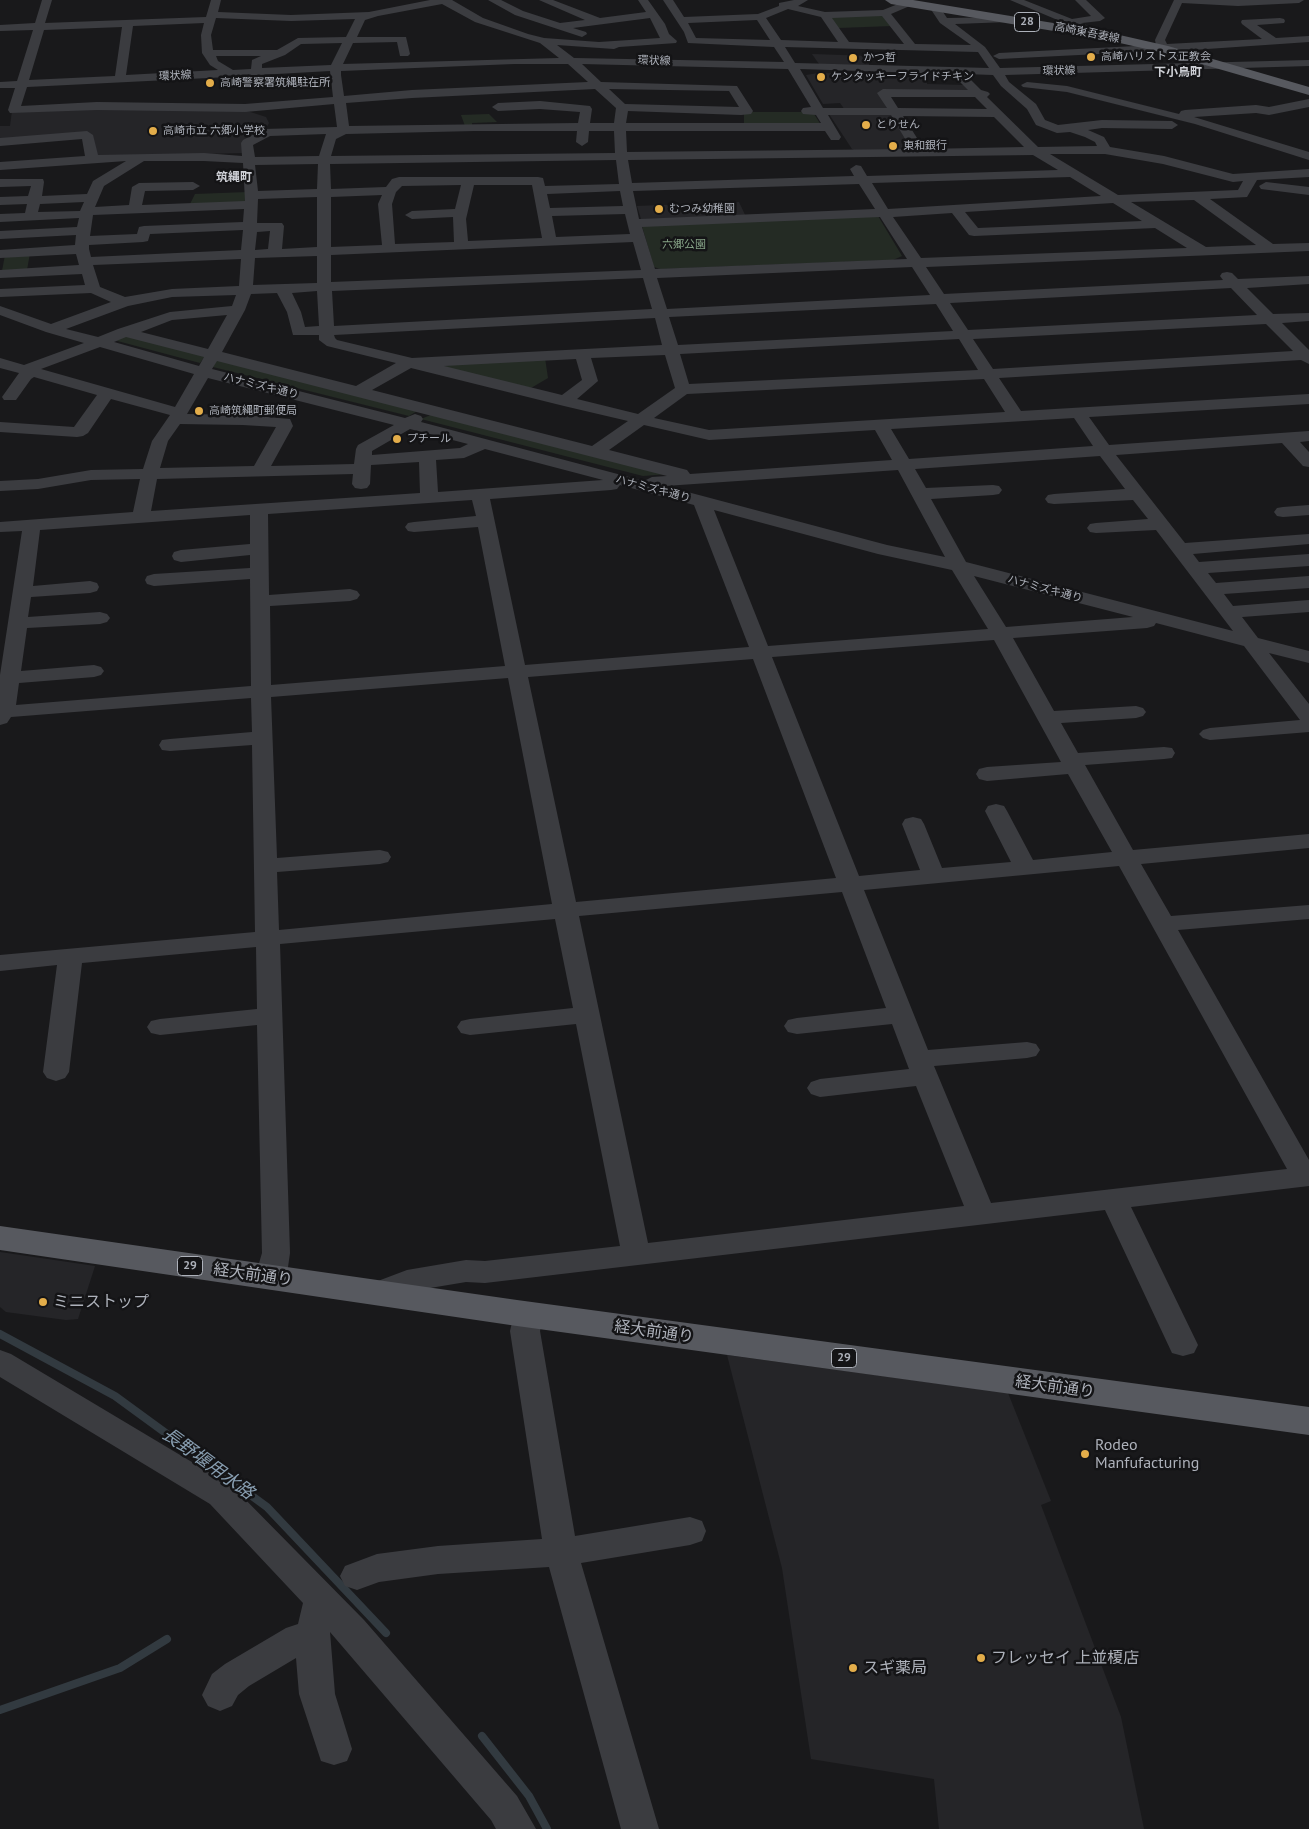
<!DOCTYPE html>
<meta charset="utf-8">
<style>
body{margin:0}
canvas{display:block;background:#19191b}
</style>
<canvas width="1309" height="1829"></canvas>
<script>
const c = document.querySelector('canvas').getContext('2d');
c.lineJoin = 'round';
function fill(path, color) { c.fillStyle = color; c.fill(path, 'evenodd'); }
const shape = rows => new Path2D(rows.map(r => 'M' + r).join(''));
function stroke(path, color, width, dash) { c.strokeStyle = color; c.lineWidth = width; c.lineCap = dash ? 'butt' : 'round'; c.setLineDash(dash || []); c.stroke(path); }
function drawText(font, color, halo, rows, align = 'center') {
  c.font = font + ' "PT Sans","Noto Sans JP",sans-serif'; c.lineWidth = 5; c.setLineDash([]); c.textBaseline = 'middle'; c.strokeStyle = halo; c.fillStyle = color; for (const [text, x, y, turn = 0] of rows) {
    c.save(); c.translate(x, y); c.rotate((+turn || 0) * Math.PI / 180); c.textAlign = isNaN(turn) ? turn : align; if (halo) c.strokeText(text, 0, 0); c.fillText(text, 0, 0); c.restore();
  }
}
fill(shape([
 [812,54,870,56,869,65,819,64],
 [819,73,927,76,927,84,964,85,972,93,882,92,889,110,845,110,840,103,823,104,806,75],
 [97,107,241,109,266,117,269,123,264,132,245,153,96,156,89,133,0,141,0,126,10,126,12,111],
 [829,114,892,114,915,149,856,151,852,149],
 [739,202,746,217,641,219,637,206],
 [0,1252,95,1266,78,1319,66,1320,6,1312,0,1307],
 [727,1355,1008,1393,1051,1501,1041,1505,1121,1717,1144,1829,939,1829,934,1779,811,1759,782,1568]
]), '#252528');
fill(shape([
 [883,15,892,26,838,28,829,16],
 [744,112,808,112,814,114,821,125,744,125],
 [489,114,497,122,472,123,472,126,465,126,461,115],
 [248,192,247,203,190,204,195,194],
 [878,216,902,256,893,260,660,269,654,267,642,226],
 [30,253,27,270,2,271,5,255],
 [123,335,205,356,200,363,110,339],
 [545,358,548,378,531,388,437,366],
 [217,359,417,411,409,416,213,367],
 [433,414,668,474,643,476,421,419]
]), '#242b24');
stroke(shape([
 [0,1334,115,1396,267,1507,386,1633],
 [0,1710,120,1668,167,1639],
 [482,1736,529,1796,547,1829]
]), '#323a40', 8);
fill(shape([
 [42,0,52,0,45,23,206,17,211,0,221,0,218,12,291,15,369,12,430,0,452,0,483,18,528,34,544,38,599,42,660,38,650,18,573,28,586,32,587,34,582,37,515,15,488,0,501,0,523,11,560,23,585,20,539,0,553,0,600,18,646,12,638,0,648,0,665,24,669,34,677,41,676,43,619,47,614,49,557,45,574,58,784,62,774,47,688,43,684,32,663,0,673,0,684,17,758,14,779,6,779,3,794,0,808,0,798,6,825,12,883,10,908,0,913,3,912,5,891,14,915,44,971,45,940,23,930,8,931,6,939,6,947,18,1012,17,1013,19,1008,22,955,24,985,47,1000,68,1309,60,1309,66,1005,75,1009,82,1036,104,1045,120,1058,125,1102,120,1172,121,1178,125,1172,129,1102,128,1088,130,1104,137,1110,147,1164,156,1233,174,1309,169,1309,177,1257,180,1247,197,1210,199,1273,244,1309,243,1309,251,926,267,944,294,1223,280,1220,276,1222,273,1227,272,1232,273,1238,279,1309,276,1309,284,1247,288,1273,314,1309,313,1309,321,1282,323,1309,350,1309,364,1301,360,999,378,1021,411,1309,394,1309,404,1089,417,1109,445,1309,431,1309,441,1300,442,1309,452,1309,467,1303,466,1282,443,1116,455,1185,543,1309,534,1309,544,1193,554,1199,562,1309,554,1309,566,1208,573,1216,583,1309,576,1309,588,1224,594,1233,606,1309,600,1309,612,1242,617,1258,638,1309,651,1309,663,1269,653,1309,704,1309,732,1210,740,1203,738,1199,734,1203,730,1210,728,1300,720,1244,646,1156,623,1154,626,1147,628,1013,638,1054,711,1136,706,1143,708,1146,712,1143,716,1136,718,1061,723,1078,753,1164,747,1172,748,1175,753,1172,758,1164,759,1085,765,1133,850,1309,834,1309,848,1141,864,1171,916,1309,905,1309,919,1178,930,1309,1160,1309,1186,1131,1207,1198,1345,1194,1353,1183,1356,1172,1353,1105,1210,485,1283,466,1282,412,1291,380,1303,370,1300,365,1292,370,1284,407,1270,466,1260,485,1261,620,1246,576,1024,470,1035,461,1033,457,1027,461,1021,470,1019,573,1008,555,919,280,944,290,1253,288,1267,280,1285,270,1288,260,1285,255,1277,262,1253,257,1025,160,1035,151,1033,147,1027,151,1021,160,1019,257,1009,256,947,82,963,69,1072,65,1078,56,1081,47,1078,43,1072,57,965,0,971,0,955,255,932,252,745,170,751,162,750,159,745,162,740,170,739,252,732,251,698,11,717,7,723,0,725,0,675,22,531,0,532,0,522,133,512,140,479,91,480,38,489,0,491,0,481,38,479,91,470,143,469,152,441,170,415,111,399,88,433,83,436,77,437,0,432,0,422,74,427,97,395,34,377,31,379,16,400,4,400,2,397,19,373,0,368,0,358,24,365,84,343,46,332,0,315,0,306,51,324,111,302,91,293,0,297,0,289,85,285,82,274,0,278,0,270,79,265,76,254,0,258,0,250,75,245,76,235,0,239,0,231,77,227,79,218,0,222,0,214,25,213,27,204,0,205,0,197,28,196,31,186,0,187,0,179,43,179,44,182,42,196,87,194,93,181,126,161,0,170,0,162,85,156,82,139,0,146,0,138,87,131,93,135,98,155,204,153,242,156,241,143,243,140,264,129,337,127,334,104,245,112,97,110,10,113,8,110,15,88,0,88,0,82,17,81,33,30,0,31,0,25,35,23,42,0],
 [442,4,475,22,540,43,559,58,343,64,353,43,397,42,400,56,408,56,410,54,406,37,357,37,365,20,378,16,442,4],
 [788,9,821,17,838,42,781,40,766,18,788,9],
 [882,16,904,44,849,42,832,18,882,16],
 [216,18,291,21,355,19,346,37,298,38,277,50,213,50,211,35,216,18],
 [757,20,770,40,696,38,688,23,757,20],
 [204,23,201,35,202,53,210,65,218,70,126,75,133,26,204,23],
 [122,27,115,76,29,80,44,30,122,27],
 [342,43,331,65,262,68,262,64,285,55,301,44,342,43],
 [785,47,978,52,989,68,795,63,785,47],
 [216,56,261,56,252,60,251,69,233,70,218,61,216,56],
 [514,64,568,64,588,82,412,90,344,96,341,75,341,71,514,64],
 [582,64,788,69,811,107,803,108,801,111,803,114,816,115,821,123,626,123,628,111,741,115,751,114,753,111,737,86,601,82,582,64],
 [800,69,952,74,968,90,883,89,877,93,887,108,823,108,800,69],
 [330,71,333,97,245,104,97,102,21,106,27,87,228,77,235,79,241,76,330,71],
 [965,74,993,75,1001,86,1027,109,1036,125,1057,133,1070,132,1085,137,1095,142,1097,146,1038,147,987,97,990,94,988,92,981,90,965,74],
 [595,89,616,108,614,123,590,123,592,109,590,106,540,101,498,103,492,107,498,111,540,109,580,112,578,123,349,126,346,103,412,98,595,89],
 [609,89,729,91,739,107,625,104,609,89],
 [891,97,975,97,987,109,898,108,891,97],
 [828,115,891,115,911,149,627,152,626,131,825,131,831,140,839,140,841,137,828,115],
 [903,116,994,117,1024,147,924,149,903,116],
 [474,131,577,131,576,142,582,146,588,142,589,131,614,131,615,153,331,156,336,139,346,134,474,131],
 [326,134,319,156,255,157,253,145,270,136,326,134],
 [1050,154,1105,154,1163,164,1233,182,1243,181,1238,190,1118,195,1050,154],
 [1033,155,1058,170,867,176,861,166,856,165,850,169,854,176,632,183,628,160,1033,155],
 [616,160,619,184,545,186,543,178,538,177,399,177,392,179,386,187,331,189,330,164,616,160],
 [144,161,204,161,243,163,245,201,142,205,145,191,193,190,200,186,193,182,139,183,132,187,129,205,95,207,104,186,144,161],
 [318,164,317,189,258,191,255,165,318,164],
 [1070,177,1101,196,888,209,872,183,1070,177],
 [859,184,875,209,639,219,633,191,859,184],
 [461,185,455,209,412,211,405,215,412,219,453,217,454,242,395,244,392,204,396,192,402,186,461,185],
 [474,185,532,185,542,238,468,241,466,219,474,185],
 [620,191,623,206,550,208,547,194,620,191],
 [382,195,378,204,382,245,331,247,331,197,382,195],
 [317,197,317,247,282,249,284,226,282,223,257,223,258,199,317,197],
 [1194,200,1256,245,1206,247,1131,202,1194,200],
 [84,202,80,211,38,212,40,204,84,202],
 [1113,203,1142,221,978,228,965,212,1113,203],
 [244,209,243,222,144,226,139,227,137,234,90,236,93,215,244,209],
 [952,213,969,235,974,236,1155,228,1187,248,921,258,893,217,952,213],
 [625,214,630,234,556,237,552,216,625,214],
 [880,217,907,259,655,269,642,227,880,217],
 [243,230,241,250,91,257,89,249,89,245,143,242,148,241,150,234,243,230],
 [270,231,268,249,255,250,257,232,270,231],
 [633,242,641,270,331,282,331,255,633,242],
 [317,256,317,283,253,285,255,258,317,256],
 [241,259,239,286,172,289,125,297,100,287,93,265,241,259],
 [912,267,930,295,667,309,657,278,912,267],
 [643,278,652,309,334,326,332,291,643,278],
 [1231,288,1257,315,968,330,950,303,1231,288],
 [317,291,319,326,305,327,301,312,292,293,317,291],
 [277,293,287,312,293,335,319,335,319,340,327,346,396,363,356,386,222,352,245,310,251,294,277,293],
 [236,295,232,306,170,312,118,329,98,337,66,329,128,306,172,297,236,295],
 [936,304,953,331,678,345,669,317,936,304],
 [227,315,208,349,141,332,172,320,227,315],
 [655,318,662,345,412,358,337,340,335,338,334,335,655,318],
 [1266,324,1293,351,993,369,973,339,1266,324],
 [126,337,204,357,199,366,114,342,126,337],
 [959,339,978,370,689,384,680,354,959,339],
 [100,347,194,374,175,407,41,369,100,347],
 [665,355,675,388,638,414,577,399,598,381,591,358,665,355],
 [576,359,582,380,562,395,444,366,576,359],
 [217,361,667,476,652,477,644,481,421,422,423,419,421,416,415,414,405,418,212,369,217,361],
 [411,368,564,406,628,421,592,446,372,390,411,368],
 [208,378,394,425,358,445,356,449,354,464,271,466,293,426,290,419,243,415,187,414,208,378],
 [984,379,1005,412,709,430,654,418,687,394,984,379],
 [1074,418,1093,446,909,459,891,429,1074,418],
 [180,424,243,425,276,427,254,466,160,468,168,441,180,424],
 [644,425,709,440,875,430,892,460,690,474,687,470,609,450,644,425],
 [410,429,468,444,460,448,372,455,372,451,410,429],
 [485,449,603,480,438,492,436,460,464,458,485,449],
 [1100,456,1125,489,1054,494,1048,495,1045,499,1048,503,1054,504,1133,500,1148,519,1096,523,1090,524,1087,528,1090,532,1096,533,1156,530,1233,631,966,562,931,499,993,495,999,494,1002,490,999,486,993,485,926,488,915,469,1100,456],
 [419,462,420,493,151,511,157,479,353,474,352,484,355,488,361,489,367,488,370,484,371,465,419,462],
 [898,470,945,557,887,545,665,486,898,470],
 [620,485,694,505,749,647,525,665,490,499,611,490,617,489,620,485],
 [472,500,476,516,414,522,408,523,405,527,408,531,414,532,478,527,505,666,271,685,270,606,350,601,357,599,360,595,357,591,350,589,269,595,268,514,472,500],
 [714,510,878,554,952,570,988,629,768,646,714,510],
 [250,515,250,544,181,550,174,552,172,556,174,560,181,562,250,555,250,568,154,574,147,576,145,580,147,584,154,586,250,579,251,686,16,705,19,683,94,677,101,675,104,671,101,667,94,665,21,671,27,628,100,624,107,622,110,618,107,614,100,612,28,617,31,597,90,593,97,591,99,587,97,583,90,581,33,586,40,530,250,515],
 [974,576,1133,617,1006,627,974,576],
 [994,640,1061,762,987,767,979,769,976,774,979,779,987,781,1068,774,1112,852,1033,860,1007,811,1004,806,996,804,988,806,985,811,1011,862,942,868,924,824,921,819,913,817,905,819,902,824,920,870,859,876,772,657,994,640],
 [753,659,836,878,576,902,528,677,753,659],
 [508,678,552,904,279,930,277,872,380,864,388,862,391,857,388,852,380,850,277,858,271,697,508,678],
 [1119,866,1287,1169,991,1203,934,1066,1027,1058,1036,1056,1040,1050,1036,1044,1027,1042,928,1050,864,890,1119,866],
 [842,892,886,1008,797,1018,788,1020,784,1026,788,1032,797,1034,892,1024,909,1069,820,1079,811,1082,807,1088,811,1094,820,1097,916,1086,964,1206,648,1243,579,916,842,892],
 [1010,0,1024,0,1072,19,1091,16,1075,0,1086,0,1105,18,1100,21,1082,23,1107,35,1102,38,1098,37,1010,0],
 [1174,0,1304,0,1299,3,1238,6,1182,3,1165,40,1167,44,1262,39,1242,24,1241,22,1242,20,1280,18,1284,19,1285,21,1284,23,1257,25,1276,38,1309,36,1309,42,1163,52,1159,51,999,59,993,56,999,53,1156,45,1155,40,1174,0],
 [1027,82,1067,86,1179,114,1181,111,1185,110,1256,105,1269,107,1309,99,1309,107,1269,115,1256,113,1194,117,1309,152,1309,160,1195,124,1067,92,1023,87,1021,85,1027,82],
 [1266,182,1309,187,1309,195,1261,189,1259,186,1266,182],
 [1309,505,1309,515,1283,517,1277,516,1274,512,1277,508,1283,507,1309,505],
 [529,1303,539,1306,544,1314,540,1331,575,1536,690,1517,702,1521,706,1531,702,1541,690,1545,581,1563,659,1829,621,1829,549,1567,438,1574,379,1582,357,1590,345,1586,340,1576,345,1566,377,1554,438,1546,542,1539,510,1331,514,1314,519,1306,529,1303],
 [0,1350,11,1354,232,1486,364,1620,517,1796,536,1829,496,1829,491,1820,330,1632,335,1694,352,1749,347,1761,334,1765,321,1761,299,1694,296,1658,249,1686,238,1695,232,1706,220,1711,208,1706,202,1695,212,1674,225,1664,286,1628,298,1624,303,1603,210,1504,0,1377,0,1350]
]), '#3b3c40');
fill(shape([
 [885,0,913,0,1102,31,1168,46,1309,87,1309,95,1160,52,1102,39,891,4,885,0],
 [0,1226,517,1300,1309,1407,1309,1435,517,1326,0,1250,0,1226]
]), '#57595f');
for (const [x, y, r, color] of [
 [1091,57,5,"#e3ad4a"],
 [853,58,5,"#e3ad4a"],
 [821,77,5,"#e3ad4a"],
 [210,83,5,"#e3ad4a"],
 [866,125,5,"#e3ad4a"],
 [153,131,5,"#e3ad4a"],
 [893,146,5,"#e3ad4a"],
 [659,209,5,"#e3ad4a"],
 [199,411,5,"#e3ad4a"],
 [397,439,5,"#e3ad4a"],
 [43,1302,5,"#e3ad4a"],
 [1085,1454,5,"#e3ad4a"],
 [981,1658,5,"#e3ad4a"],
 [853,1668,5,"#e3ad4a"]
]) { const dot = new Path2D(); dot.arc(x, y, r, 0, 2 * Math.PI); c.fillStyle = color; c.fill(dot); stroke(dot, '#141416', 2); }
drawText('11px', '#adb1ba', '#141416', [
 ["高崎東吾妻線",1087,33,11],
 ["環状線",654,61,2],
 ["環状線",1059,71,-1],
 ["環状線",175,76,-3],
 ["ハナミズキ通り",261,386,14],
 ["ハナミズキ通り",653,489,15],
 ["ハナミズキ通り",1045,589,15]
]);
drawText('11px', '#adb1ba', '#141416', [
 ["高崎ハリストス正教会",1101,57],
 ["かつ哲",863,58],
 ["ケンタッキーフライドチキン",831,77],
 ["高崎警察署筑縄駐在所",220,83],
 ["とりせん",876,125],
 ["高崎市立 六郷小学校",163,131],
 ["東和銀行",903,146],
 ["むつみ幼稚園",669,209],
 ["高崎筑縄町郵便局",209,411],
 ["プチール",407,439]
], 'left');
drawText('11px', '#86a387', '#141416', [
 ["六郷公園",684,245]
]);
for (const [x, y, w] of [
 [1027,22,25],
 [190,1266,25],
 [844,1358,25]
]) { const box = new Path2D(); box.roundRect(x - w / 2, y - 9.5, w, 19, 4); c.fillStyle = '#141416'; c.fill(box); stroke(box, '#adb1ba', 1); }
drawText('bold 12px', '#adb1ba', null, [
 ["28",1027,22],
 ["29",190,1266],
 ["29",844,1358]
]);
drawText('bold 12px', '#ced0d6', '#141416', [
 ["下小鳥町",1178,73],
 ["筑縄町",234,178]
]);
drawText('16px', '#adb1ba', '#141416', [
 ["経大前通り",253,1275,8],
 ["経大前通り",654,1332,8],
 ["経大前通り",1055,1387,8]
]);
drawText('16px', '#adb1ba', '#141416', [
 ["ミニストップ",53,1302],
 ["Rodeo",1095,1445],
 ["Manfufacturing",1095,1463],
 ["フレッセイ 上並榎店",991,1658],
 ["スギ薬局",863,1668]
], 'left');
drawText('italic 18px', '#889eb1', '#141416', [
 ["長野堰用水路",208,1464,36]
]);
</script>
